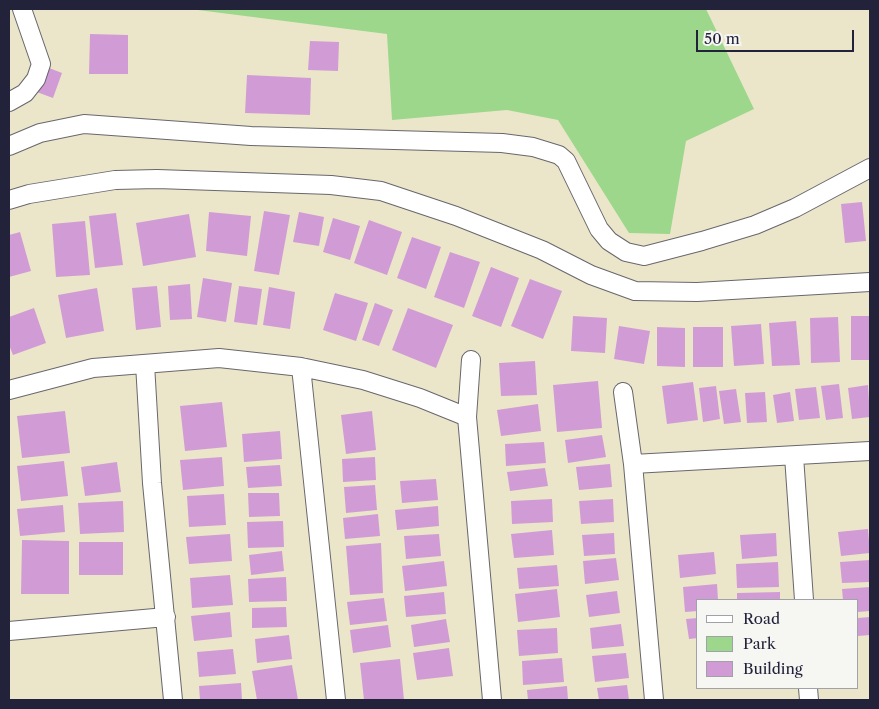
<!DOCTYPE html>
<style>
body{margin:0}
#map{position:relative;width:879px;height:709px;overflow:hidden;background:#ebe6c9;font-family:"Libre Caslon Text",serif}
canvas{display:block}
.frame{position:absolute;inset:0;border:10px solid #22223b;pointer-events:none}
.legend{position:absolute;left:696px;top:599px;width:162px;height:90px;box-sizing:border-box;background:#f6f6f2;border:1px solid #a1a1a9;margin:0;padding:6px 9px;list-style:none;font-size:15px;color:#22223b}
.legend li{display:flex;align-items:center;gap:10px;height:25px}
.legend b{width:25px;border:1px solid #a1a1a9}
.scale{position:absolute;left:696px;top:30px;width:158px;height:22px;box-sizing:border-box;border:2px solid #22223b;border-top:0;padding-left:6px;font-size:15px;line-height:18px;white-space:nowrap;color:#22223b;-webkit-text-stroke:4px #f6f6f2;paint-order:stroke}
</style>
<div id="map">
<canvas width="879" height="709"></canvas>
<div class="frame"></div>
<ul class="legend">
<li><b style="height:6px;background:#fff"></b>Road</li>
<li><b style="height:14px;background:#9cd78b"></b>Park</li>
<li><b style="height:14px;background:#d19cd5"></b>Building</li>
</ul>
<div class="scale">50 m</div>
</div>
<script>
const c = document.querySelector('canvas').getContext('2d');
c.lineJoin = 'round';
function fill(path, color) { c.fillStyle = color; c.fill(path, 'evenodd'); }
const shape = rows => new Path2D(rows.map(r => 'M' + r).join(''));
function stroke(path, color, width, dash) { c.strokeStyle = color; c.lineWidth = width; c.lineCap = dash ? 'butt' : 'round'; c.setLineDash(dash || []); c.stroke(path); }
fill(shape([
 [190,9,706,9,754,109,686,141,670,234,629,233,558,120,507,110,392,120,387,34]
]), '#9cd78b');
fill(shape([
 [90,34,128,35,128,74,89,74],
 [310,41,339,42,338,71,308,70],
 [44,66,62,73,53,98,34,91],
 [247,75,311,78,310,115,245,113],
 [862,202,866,241,845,243,841,204],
 [264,211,290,215,279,275,254,271],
 [209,212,251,216,247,256,206,251],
 [299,212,324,217,319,246,293,242],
 [116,213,123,265,95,268,89,216],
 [189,214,196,257,143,266,136,223],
 [333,218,360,226,350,260,323,252],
 [369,220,402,232,387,275,354,263],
 [85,221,90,275,56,277,52,224],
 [20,232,31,271,9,277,9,235],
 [412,237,441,247,426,289,397,278],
 [450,252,480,262,464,308,434,297],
 [491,267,519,278,501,327,472,316],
 [203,278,232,283,226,322,197,317],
 [530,279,562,291,543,339,511,326],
 [190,284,192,319,170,320,168,286],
 [157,286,161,327,136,330,132,288],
 [239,286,262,289,257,325,234,322],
 [269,287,295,292,290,329,263,325],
 [97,288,104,331,66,338,58,295],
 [335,293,368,303,356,341,323,330],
 [375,303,393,310,379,346,362,340],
 [34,308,46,343,13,355,9,345,9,317],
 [408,308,453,325,436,368,392,350],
 [573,316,607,318,605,353,571,351],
 [851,316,870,316,870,360,851,360],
 [838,317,840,362,811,363,810,318],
 [796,321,800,365,772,366,769,323],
 [761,324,764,364,734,366,731,326],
 [619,326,650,331,644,364,614,359],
 [657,327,685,328,685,367,657,366],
 [693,327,723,327,723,367,693,367],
 [535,361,537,395,501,396,499,363],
 [598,381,602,428,557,432,553,385],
 [693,382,698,420,667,424,662,386],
 [839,384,843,418,826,420,821,386],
 [868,385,870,417,852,419,848,388],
 [716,386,720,419,703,422,699,388],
 [816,387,820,418,799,420,795,389],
 [736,389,741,422,724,424,719,391],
 [765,392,767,422,747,423,745,393],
 [790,392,794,421,777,423,773,395],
 [222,402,227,447,185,451,180,406],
 [538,404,541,431,501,436,497,410],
 [65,411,70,453,22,458,17,416],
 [372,411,376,450,346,454,341,415],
 [280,431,282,459,244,462,242,434],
 [602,435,606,457,568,463,565,440],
 [544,442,546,463,506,466,505,444],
 [222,457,224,486,183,490,180,460],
 [375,457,376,480,343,482,342,459],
 [64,461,68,496,21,501,17,466],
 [117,462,121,492,85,496,81,467],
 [610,464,612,487,579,490,576,467],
 [280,465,282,486,248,488,246,467],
 [545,468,548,486,510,491,507,472],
 [436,479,438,500,402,503,400,481],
 [375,485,377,510,346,513,344,487],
 [248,493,279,493,280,516,249,517],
 [224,494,226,525,189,527,187,496],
 [552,499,553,522,512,524,511,501],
 [613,499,614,522,581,524,579,501],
 [123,501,124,532,80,534,78,503],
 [63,505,65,532,20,536,17,509],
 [438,506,439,526,397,530,395,510],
 [378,514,380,536,345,539,343,518],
 [283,521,284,547,248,548,247,522],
 [868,529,870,553,841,556,838,532],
 [552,530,554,555,514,558,511,534],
 [614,533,615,554,584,556,582,535],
 [776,533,777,556,742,559,740,535],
 [230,534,232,561,189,564,186,537],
 [439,534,441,556,406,559,404,536],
 [22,540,69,541,69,594,21,594],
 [79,542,123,542,123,575,79,575],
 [381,543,383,593,350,595,346,546],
 [282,551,284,571,251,575,249,555],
 [714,552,716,574,680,578,678,555],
 [616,558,619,580,585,584,583,561],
 [870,560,870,582,842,583,840,562],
 [444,561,447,586,405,591,402,566],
 [778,562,779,587,737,588,736,564],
 [557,565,559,586,519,589,517,568],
 [230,575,233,605,192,608,190,578],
 [286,577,287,601,249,602,248,579],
 [717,584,718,600,698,600,698,611,685,612,683,587],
 [870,587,870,611,858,612,858,600,843,600,842,589],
 [557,589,560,617,518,622,515,594],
 [617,591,620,613,589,617,586,595],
 [444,592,446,614,406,617,404,596],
 [780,592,780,600,737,600,737,593],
 [384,598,387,621,350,625,347,602],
 [286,607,287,627,252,628,252,608],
 [230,612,232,637,194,641,191,616],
 [870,617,870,635,858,636,858,618],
 [698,618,698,638,689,639,686,619],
 [446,619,450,642,414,647,411,625],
 [621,624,624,646,592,649,590,628],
 [388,625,391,647,353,653,350,630],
 [557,628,558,653,519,656,517,630],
 [289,635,292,659,257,663,255,639],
 [449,648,453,676,417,680,413,653],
 [233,649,236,674,199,677,197,652],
 [626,653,629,678,595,682,592,656],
 [562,658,564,682,523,685,522,661],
 [400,659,404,700,364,700,360,663],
 [292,665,298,700,257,700,252,671],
 [241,683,242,700,200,700,199,686],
 [627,685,629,700,599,700,597,688],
 [567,686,568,700,528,700,527,690]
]), '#d19cd5');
const minor = shape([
 [9,102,25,93,36,79,41,64,22,9],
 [9,146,40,133,84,124,251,136,502,143,533,147,559,155,566,161,599,229,609,241,626,252,644,256,702,241,755,225,795,208,870,168],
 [9,200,29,194,115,180,157,179,331,185,381,191,456,216,542,250,591,275,635,291,697,292,870,282],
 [471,360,467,417,492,700],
 [145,364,152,483,173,700],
 [301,367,336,700],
 [9,390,93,368,219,358,301,367,363,380,420,398,467,417],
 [623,392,633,464,654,700],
 [794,456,804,600],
 [633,464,870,451],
 [9,631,166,617],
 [808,688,809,700]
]);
stroke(minor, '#68676d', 20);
stroke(minor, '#fff', 18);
</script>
